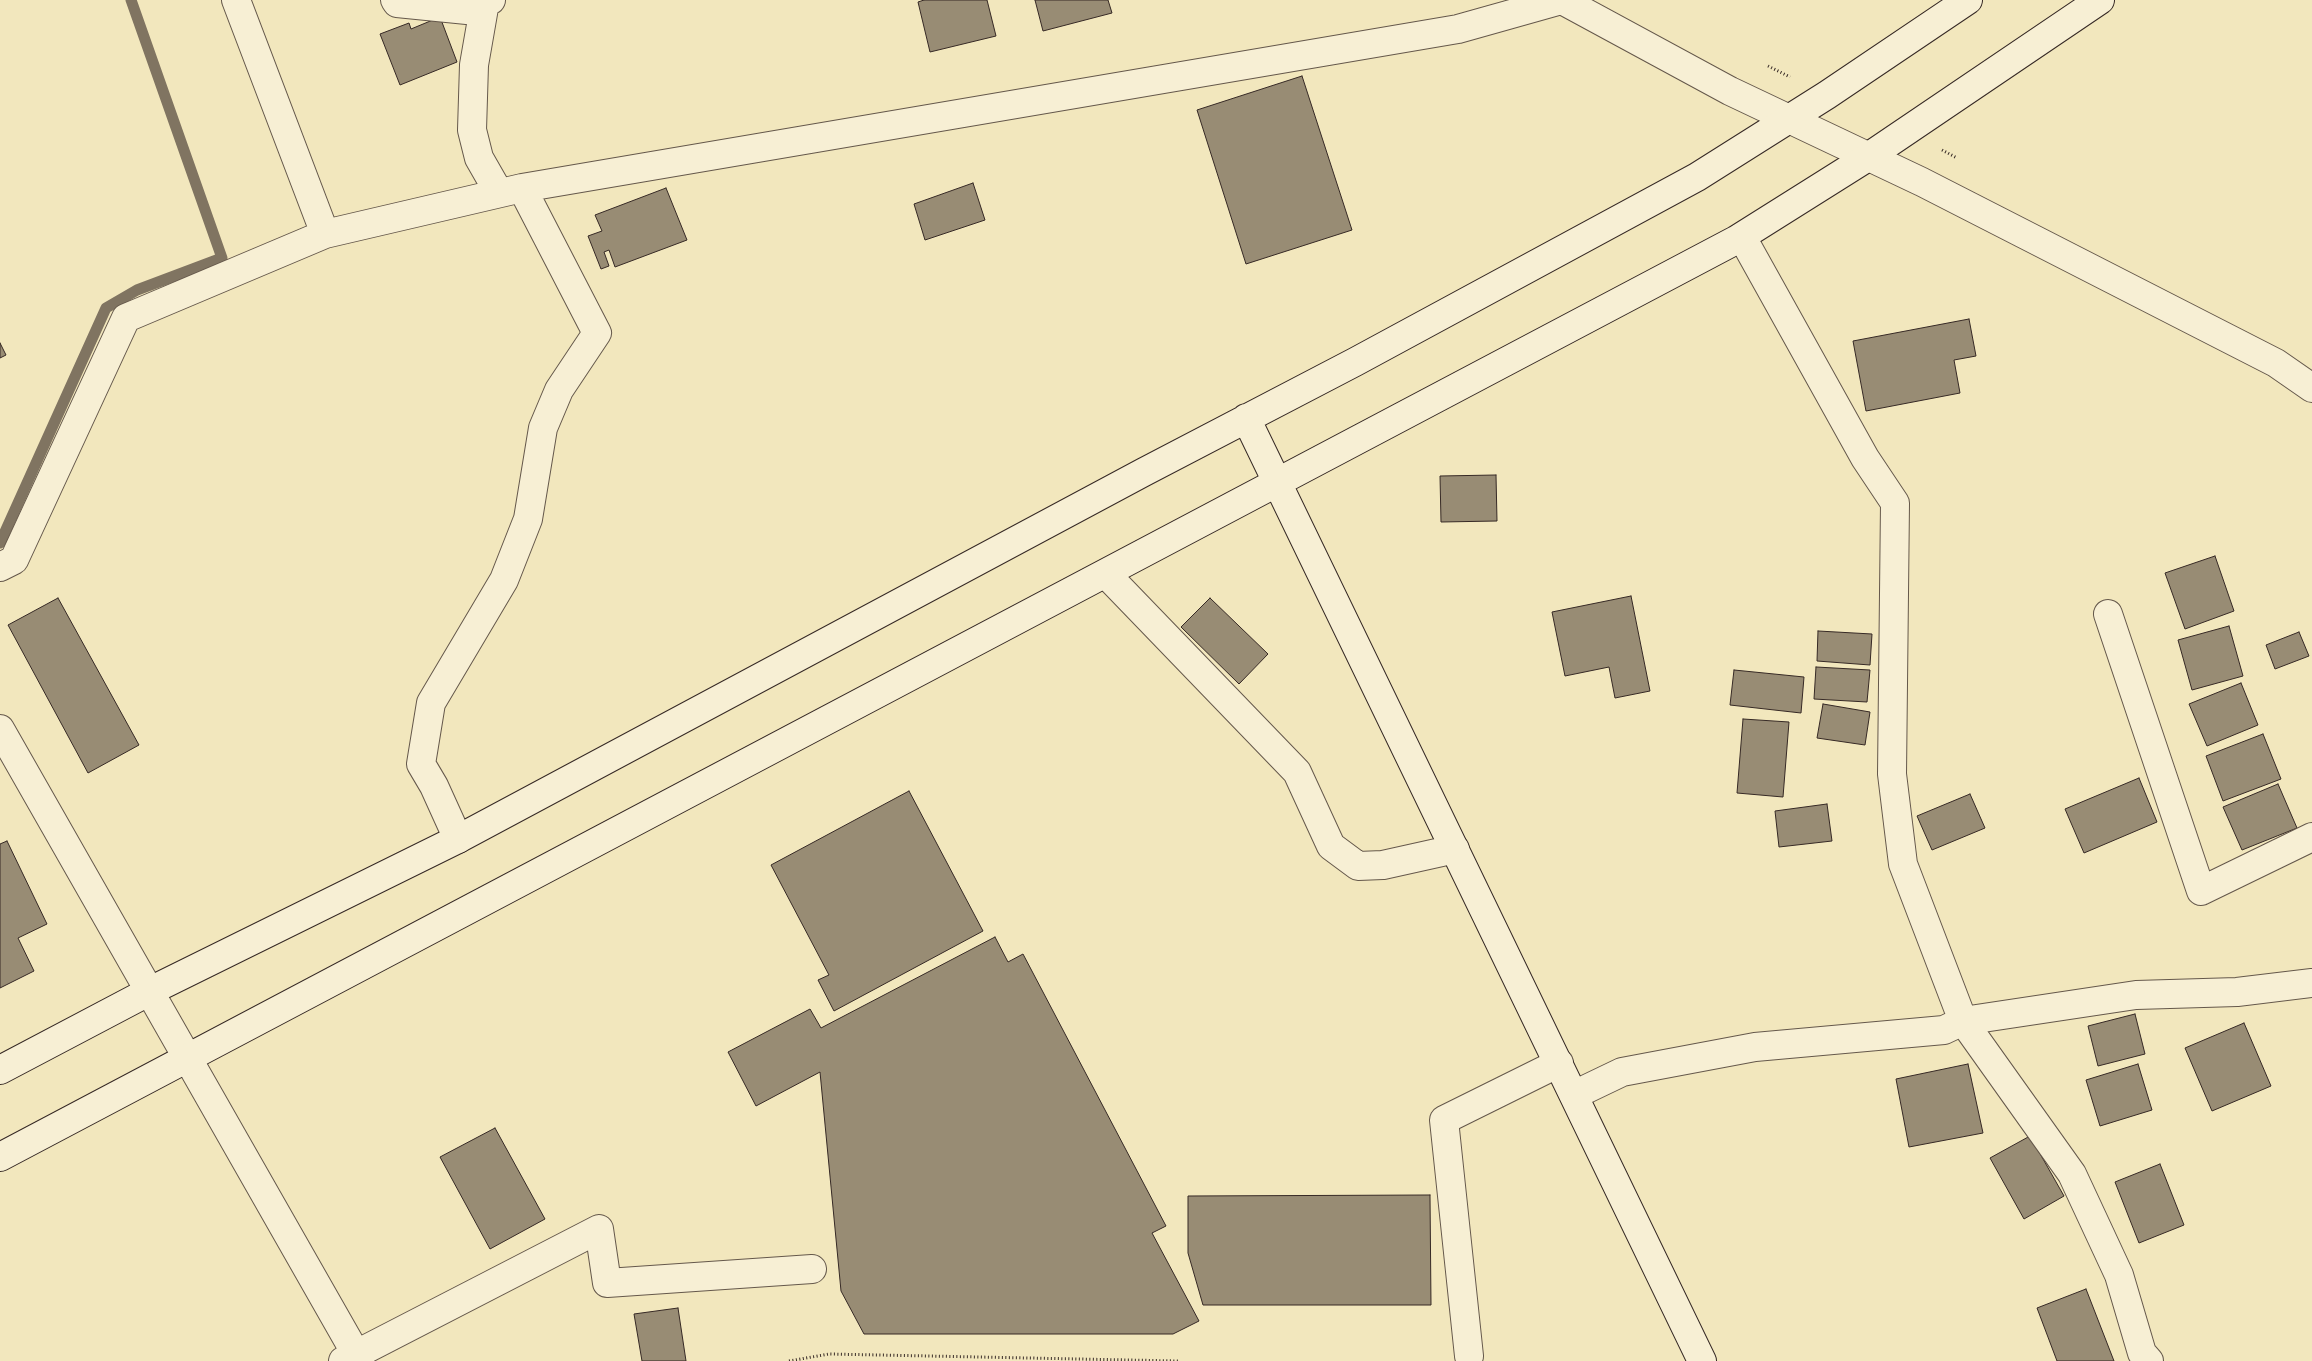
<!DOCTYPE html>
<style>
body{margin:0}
canvas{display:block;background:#f2e7bd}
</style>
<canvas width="2312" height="1361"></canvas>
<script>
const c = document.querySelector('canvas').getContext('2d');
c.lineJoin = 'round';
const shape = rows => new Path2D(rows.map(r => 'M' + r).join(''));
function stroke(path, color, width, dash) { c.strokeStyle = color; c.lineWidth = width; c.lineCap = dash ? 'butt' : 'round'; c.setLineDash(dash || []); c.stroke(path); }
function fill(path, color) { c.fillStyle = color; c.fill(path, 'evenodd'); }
stroke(shape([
 [0,543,106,308,137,290,222,258,131,0]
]), '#807461', 11);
const building = shape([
 [924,0,987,0,996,36,930,52,918,2,924,0],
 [1035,0,1108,0,1112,13,1043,31,1035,0],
 [440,17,457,62,400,85,380,34,409,23,411,29,440,17],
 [1302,76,1352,230,1246,264,1197,110,1302,76],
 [973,183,985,220,925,240,914,204,973,183],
 [666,188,687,240,615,267,609,250,604,252,609,266,601,269,588,236,602,231,595,215,666,188],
 [1969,319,1976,356,1954,360,1960,393,1866,411,1853,341,1969,319],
 [0,343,6,355,0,358,0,343],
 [1496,475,1497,521,1441,522,1440,476,1496,475],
 [2215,556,2234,611,2185,629,2165,573,2215,556],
 [1631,596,1650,691,1615,698,1609,667,1565,676,1552,612,1631,596],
 [58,598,139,745,88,773,8,625,58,598],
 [1210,598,1268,654,1239,684,1181,627,1210,598],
 [2229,626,2243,676,2192,690,2178,640,2229,626],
 [1818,631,1872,634,1870,665,1817,661,1818,631],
 [2299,632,2309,656,2275,669,2266,645,2299,632],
 [1816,667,1870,670,1867,702,1814,699,1816,667],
 [1734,670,1804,677,1801,713,1730,705,1734,670],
 [2241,683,2258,725,2207,746,2189,704,2241,683],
 [1823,704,1870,712,1865,745,1817,738,1823,704],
 [1743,719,1789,722,1783,797,1737,793,1743,719],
 [2263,734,2281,779,2223,801,2206,756,2263,734],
 [2139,778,2157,822,2084,853,2065,809,2139,778],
 [2278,784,2297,828,2242,850,2223,807,2278,784],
 [909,791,983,931,834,1011,818,980,829,975,771,865,909,791],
 [1970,794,1985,828,1932,850,1917,816,1970,794],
 [1827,804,1832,841,1779,847,1775,811,1827,804],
 [7,841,47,924,18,938,34,971,0,988,0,844,7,841],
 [995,937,1008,962,1023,954,1166,1226,1152,1233,1199,1321,1173,1334,864,1334,841,1291,820,1072,756,1106,728,1052,810,1009,821,1028,995,937],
 [2135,1014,2145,1054,2098,1066,2088,1026,2135,1014],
 [2244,1023,2271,1086,2212,1111,2185,1048,2244,1023],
 [1968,1064,1983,1133,1909,1147,1896,1079,1968,1064],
 [2138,1064,2152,1110,2100,1126,2086,1080,2138,1064],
 [495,1128,545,1219,490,1249,440,1157,495,1128],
 [2030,1136,2064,1196,2024,1219,1990,1158,2030,1136],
 [2160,1164,2184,1225,2139,1243,2115,1182,2160,1164],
 [1430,1195,1431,1305,1203,1305,1188,1253,1188,1196,1430,1195],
 [2086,1289,2114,1361,2057,1361,2037,1308,2086,1289],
 [678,1308,686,1361,642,1361,634,1314,678,1308]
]);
fill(building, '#988c74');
stroke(building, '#362925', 1);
const street = shape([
 [236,0,325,234],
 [395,0,397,3,467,10,491,0],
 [1562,0,1730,91,1922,182,2276,363,2312,388],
 [485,2,474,65,472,130,479,158,499,193],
 [1742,237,1865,458,1895,503,1892,774,1903,864,1963,1021,2072,1174,2119,1275,2142,1353,2149,1361],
 [0,567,14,560,126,318,325,234,522,188,1458,29,1561,0],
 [1106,574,1297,772,1331,846,1358,866,1383,865,1455,849],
 [2108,614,2201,891,2312,837],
 [0,729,360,1361],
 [458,839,434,786,421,764,431,703,504,580,528,519,543,428,559,390,597,333,522,188],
 [1574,1095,1622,1072,1755,1047,1944,1030,1963,1021,2136,995,2237,992,2312,983],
 [1469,1356,1444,1120,1559,1063],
 [343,1361,599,1229,607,1283,812,1269]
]);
const secondary = shape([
 [1246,418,1702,1361],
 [0,1070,150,991,458,839,1144,472,1355,362,1697,177,1827,95,1968,0],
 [0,1157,1736,240,1868,157,2100,0]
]);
stroke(street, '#65584b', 30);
stroke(secondary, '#362925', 30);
stroke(shape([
 [1768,66,1790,77],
 [1942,150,1957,158],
 [789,1361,829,1354,1178,1361]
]), '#362925', 3, [1, 2.5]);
stroke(street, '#f7efd4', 28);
stroke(secondary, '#f7efd4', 28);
</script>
